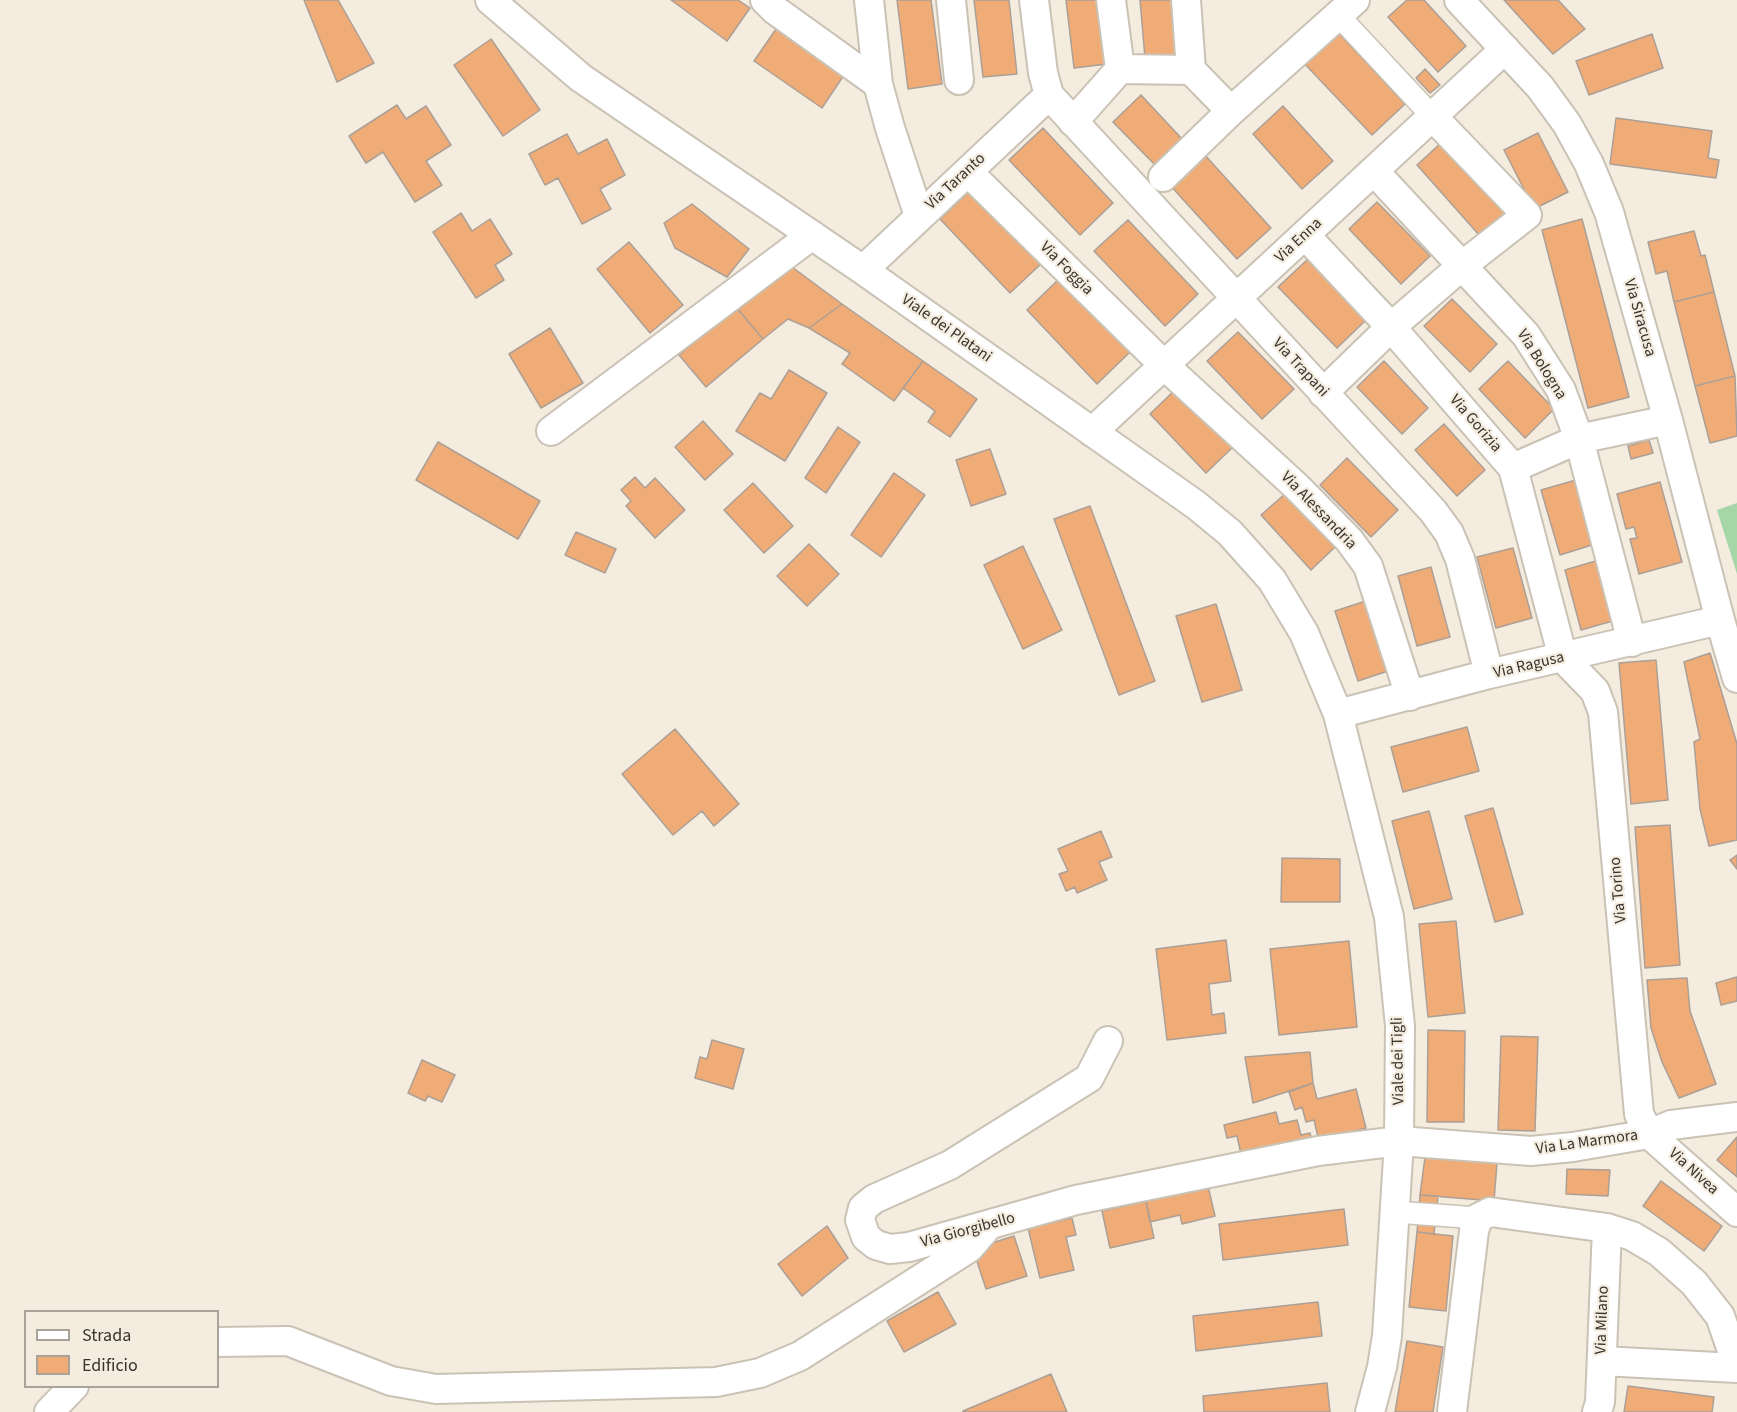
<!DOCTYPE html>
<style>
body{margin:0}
#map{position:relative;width:1737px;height:1412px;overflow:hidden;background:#f4ecdf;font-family:"Source Sans 3",sans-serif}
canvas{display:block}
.legend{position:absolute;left:24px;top:1310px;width:195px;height:78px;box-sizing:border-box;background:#f4ecdf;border:2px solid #a8a299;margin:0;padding:8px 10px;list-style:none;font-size:18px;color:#37342f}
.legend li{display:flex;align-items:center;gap:12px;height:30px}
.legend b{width:30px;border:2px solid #a8a299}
</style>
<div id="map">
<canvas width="1737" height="1412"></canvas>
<ul class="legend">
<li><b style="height:8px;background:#fff"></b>Strada</li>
<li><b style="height:16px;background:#efac77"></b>Edificio</li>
</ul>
</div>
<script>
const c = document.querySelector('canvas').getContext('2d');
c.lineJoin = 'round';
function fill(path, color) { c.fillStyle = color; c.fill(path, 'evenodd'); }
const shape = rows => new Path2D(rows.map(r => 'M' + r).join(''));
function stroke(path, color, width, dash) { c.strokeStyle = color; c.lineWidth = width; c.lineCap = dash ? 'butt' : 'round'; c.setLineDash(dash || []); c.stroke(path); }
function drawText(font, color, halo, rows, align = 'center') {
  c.font = font + ' "Source Sans 3",sans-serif'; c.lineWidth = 4.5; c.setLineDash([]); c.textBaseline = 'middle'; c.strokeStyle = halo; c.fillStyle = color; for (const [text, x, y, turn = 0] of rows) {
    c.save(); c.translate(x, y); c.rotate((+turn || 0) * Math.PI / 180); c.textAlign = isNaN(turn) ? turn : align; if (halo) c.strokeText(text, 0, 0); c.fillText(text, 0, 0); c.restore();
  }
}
fill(shape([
 [1737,503,1737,574,1717,510]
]), '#a4d6a7');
const building = shape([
 [304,0,338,0,374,63,337,82,304,0],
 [671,0,738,0,750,8,727,41,671,0],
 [897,0,931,0,942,84,908,89,897,0],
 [974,0,1009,0,1017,74,983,77,974,0],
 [1066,0,1100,0,1107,64,1074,68,1066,0],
 [1140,0,1175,0,1180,55,1145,58,1140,0],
 [1407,0,1424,0,1466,46,1438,72,1388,17,1407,0],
 [1504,0,1558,0,1585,29,1553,54,1504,0],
 [776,29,844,75,822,108,754,61,776,29],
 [1335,29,1405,104,1372,135,1302,61,1335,29],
 [1652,34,1663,68,1589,95,1576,61,1652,34],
 [491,39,540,110,503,136,454,65,491,39],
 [1425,69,1440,85,1430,93,1416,78,1425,69],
 [1141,95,1183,140,1156,166,1113,122,1141,95],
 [397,105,406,119,426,106,451,145,426,161,442,185,415,202,383,152,366,163,349,136,397,105],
 [1283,106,1333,161,1302,189,1253,134,1283,106],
 [1616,118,1712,131,1708,158,1719,160,1716,178,1610,164,1616,118],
 [1043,128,1113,203,1080,235,1009,160,1043,128],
 [1538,133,1568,192,1534,209,1504,150,1538,133],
 [567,134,578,154,607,139,625,175,600,189,611,209,582,224,558,178,545,185,529,154,567,134],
 [1442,142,1505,213,1480,236,1417,165,1442,142],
 [1203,153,1271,228,1237,259,1169,184,1203,153],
 [974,187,1043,262,1010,293,940,219,974,187],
 [1377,202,1430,256,1401,284,1349,229,1377,202],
 [692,204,749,249,727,277,675,248,664,223,692,204],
 [461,213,472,231,490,219,512,254,495,265,504,280,476,298,433,232,461,213],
 [1582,219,1629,397,1588,408,1542,230,1582,219],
 [1128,220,1198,294,1165,326,1094,251,1128,220],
 [1694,231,1701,256,1705,255,1714,292,1674,302,1667,271,1656,274,1648,242,1694,231],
 [629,242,683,305,650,333,597,269,629,242],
 [1308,259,1366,320,1337,348,1278,287,1308,259],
 [792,267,842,304,809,328,788,319,763,339,736,307,792,267],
 [1060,278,1130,352,1097,384,1027,310,1060,278],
 [1714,292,1735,376,1695,386,1674,302,1714,292],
 [1452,299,1497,344,1470,372,1424,326,1452,299],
 [842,304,923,361,894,401,842,364,850,353,809,328,842,304],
 [736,307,763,339,706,387,679,355,736,307],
 [550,328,583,383,541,408,509,354,550,328],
 [1238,332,1294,389,1262,419,1207,361,1238,332],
 [923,361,977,399,950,437,928,422,935,411,903,388,923,361],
 [1384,361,1428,408,1402,434,1357,387,1384,361],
 [1508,361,1554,409,1525,438,1479,389,1508,361],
 [789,370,827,393,785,461,736,431,760,393,771,399,789,370],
 [1735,376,1737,436,1710,443,1695,386,1735,376],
 [1178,387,1234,446,1206,473,1150,414,1178,387],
 [703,421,733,454,705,480,675,447,703,421],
 [1444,424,1485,470,1457,496,1415,450,1444,424],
 [838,427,860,442,826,493,805,478,838,427],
 [1649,440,1653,453,1631,459,1628,446,1649,440],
 [438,442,540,501,518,539,416,480,438,442],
 [990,449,1006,494,971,506,956,460,990,449],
 [1347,458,1398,510,1371,537,1320,485,1347,458],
 [894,473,925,495,881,557,851,535,894,473],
 [635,477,645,488,655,478,685,510,655,538,626,506,631,501,621,490,635,477],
 [1576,480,1595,544,1560,555,1541,490,1576,480],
 [1660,482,1682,562,1639,574,1630,539,1637,538,1634,527,1626,529,1617,494,1660,482],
 [753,483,793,526,764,553,724,510,753,483],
 [1286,493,1335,547,1311,570,1261,515,1286,493],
 [1090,506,1155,681,1119,695,1054,519,1090,506],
 [576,532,616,549,605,573,565,555,576,532],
 [809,544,839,574,807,606,777,576,809,544],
 [1023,546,1062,630,1023,649,984,565,1023,546],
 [1513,548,1532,618,1496,628,1477,557,1513,548],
 [1599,560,1616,620,1581,630,1565,570,1599,560],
 [1431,567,1450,637,1417,646,1398,576,1431,567],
 [1369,600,1391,670,1358,681,1335,611,1369,600],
 [1216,604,1242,690,1202,702,1176,616,1216,604],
 [1710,653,1737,744,1737,840,1709,846,1700,809,1694,742,1700,739,1684,662,1710,653],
 [1656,660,1668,800,1631,804,1619,663,1656,660],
 [1467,727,1479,771,1403,792,1391,747,1467,727],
 [675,729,739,804,714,826,702,811,673,835,622,774,675,729],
 [1493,808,1523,914,1495,922,1465,816,1493,808],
 [1429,811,1452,899,1414,909,1392,821,1429,811],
 [1670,825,1680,965,1645,968,1635,827,1670,825],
 [1101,831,1112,857,1099,862,1107,880,1077,893,1075,887,1066,891,1059,874,1068,871,1058,849,1101,831],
 [1737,855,1737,869,1730,860,1737,855],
 [1282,858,1340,859,1340,902,1281,902,1282,858],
 [1456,921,1465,1013,1428,1017,1419,924,1456,921],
 [1226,940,1231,981,1209,984,1212,1015,1224,1013,1226,1033,1167,1040,1156,949,1226,940],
 [1349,941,1357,1027,1279,1035,1270,949,1349,941],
 [1737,977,1737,1001,1721,1005,1716,983,1737,977],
 [1687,978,1690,1011,1716,1084,1679,1098,1662,1062,1651,1028,1647,980,1687,978],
 [1428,1030,1465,1031,1464,1122,1427,1122,1428,1030],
 [1501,1036,1538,1037,1535,1131,1498,1130,1501,1036],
 [712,1040,744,1049,733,1089,695,1078,700,1057,707,1059,712,1040],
 [1310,1052,1313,1083,1253,1103,1245,1057,1310,1052],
 [422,1060,455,1075,442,1102,428,1096,425,1101,408,1093,422,1060],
 [1313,1083,1317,1099,1356,1089,1366,1128,1319,1141,1314,1120,1306,1122,1302,1107,1295,1110,1289,1092,1313,1083],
 [1276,1112,1279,1124,1297,1120,1301,1135,1310,1133,1313,1145,1241,1154,1237,1136,1227,1138,1224,1125,1276,1112],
 [1737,1137,1737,1177,1717,1160,1737,1137],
 [1425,1157,1497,1163,1494,1201,1420,1195,1425,1157],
 [1567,1169,1610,1170,1608,1196,1566,1194,1567,1169],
 [1661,1181,1722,1226,1704,1251,1643,1206,1661,1181],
 [1207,1182,1215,1216,1182,1224,1180,1215,1150,1222,1145,1196,1207,1182],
 [1420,1195,1438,1196,1434,1234,1417,1232,1420,1195],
 [1146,1201,1154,1238,1110,1248,1102,1211,1146,1201],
 [1344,1209,1348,1245,1223,1260,1219,1224,1344,1209],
 [1072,1218,1076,1235,1066,1237,1074,1270,1040,1278,1028,1228,1072,1218],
 [827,1226,848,1258,802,1296,778,1264,827,1226],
 [1417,1232,1453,1236,1446,1311,1409,1307,1417,1232],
 [1014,1236,1027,1276,986,1289,973,1249,1014,1236],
 [938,1292,956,1324,904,1352,887,1321,938,1292],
 [1318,1302,1322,1336,1196,1351,1193,1316,1318,1302],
 [1407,1341,1443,1347,1433,1412,1395,1412,1407,1341],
 [1051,1374,1067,1412,963,1412,963,1411,1051,1374],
 [1327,1383,1330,1412,1204,1412,1203,1396,1327,1383],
 [1628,1386,1714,1397,1712,1412,1624,1412,1628,1386]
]);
fill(building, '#efac77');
stroke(building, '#ac9f96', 1.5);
const pedestrian = shape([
 [1338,15,1432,116],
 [1395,1212,1478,1218]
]);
const minor = shape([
 [490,0,581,78,863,270,1196,505,1230,533,1272,580,1304,633,1338,714,1389,917,1400,1026,1399,1141,1387,1336,1382,1367,1370,1412],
 [765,0,775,10,878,84],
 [869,0,878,84,890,128,919,216],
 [951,0,959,80],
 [1034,0,1043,73,1049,95,1433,511,1449,533,1460,559,1489,674],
 [1186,0,1191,70],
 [1459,0,1540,87,1567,124,1589,164,1609,212,1668,420,1720,620,1737,678],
 [1120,69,1191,70,1231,111],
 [1073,122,1120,69,1111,0],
 [1374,171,1526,335,1561,390,1579,439,1632,642],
 [968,172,1165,366,1297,487,1349,540,1368,566,1410,696],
 [1163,177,1231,111,1355,0],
 [1305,235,1391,327,1513,468,1563,658,1595,691,1603,712,1639,1114,1649,1134,1737,1212],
 [863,270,1049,95],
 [1323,393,1391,327,1463,265,1527,215,1432,116],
 [551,431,812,235],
 [1092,432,1505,49],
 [1513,468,1579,439,1668,420],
 [1338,714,1489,674,1720,620],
 [1108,1041,1089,1078,950,1165,874,1199,863,1208,860,1220,866,1237,876,1245,890,1249,909,1247,1076,1200,1318,1151,1399,1141,1531,1151,1573,1147,1649,1134,1671,1125,1737,1117],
 [218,1342,288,1341,391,1381,436,1389,716,1382,760,1373,800,1356,969,1248,988,1226],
 [1602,1361,1737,1368],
 [49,1412,74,1386],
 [1452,1412,1474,1231,1478,1218,1490,1212,1607,1228,1632,1236,1659,1252,1694,1283,1720,1316,1737,1365],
 [1597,1412,1600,1402,1607,1228]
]);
stroke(pedestrian, '#cac2b5', 24);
stroke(minor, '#cac2b5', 32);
stroke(pedestrian, '#fff', 21);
stroke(minor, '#fff', 28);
drawText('16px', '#37342f', '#f4ecdf', [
 ["Via Taranto",956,182,-43],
 ["Via Enna",1299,241,-43],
 ["Via Foggia",1066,269,45],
 ["Via Siracusa",1639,318,74],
 ["Viale dei Platani",946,329,35],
 ["Via Bologna",1541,365,58],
 ["Via Trapani",1300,368,47],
 ["Via Gorizia",1475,424,49],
 ["Via Alessandria",1318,511,46],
 ["Via Ragusa",1529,666,-13],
 ["Via Torino",1619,890,-95],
 ["Viale dei Tigli",1399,1061,-91],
 ["Via La Marmora",1587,1143,-8],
 ["Via Nivea",1693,1172,42],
 ["Via Giorgibello",968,1231,-15],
 ["Via Milano",1603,1320,-88]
]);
</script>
